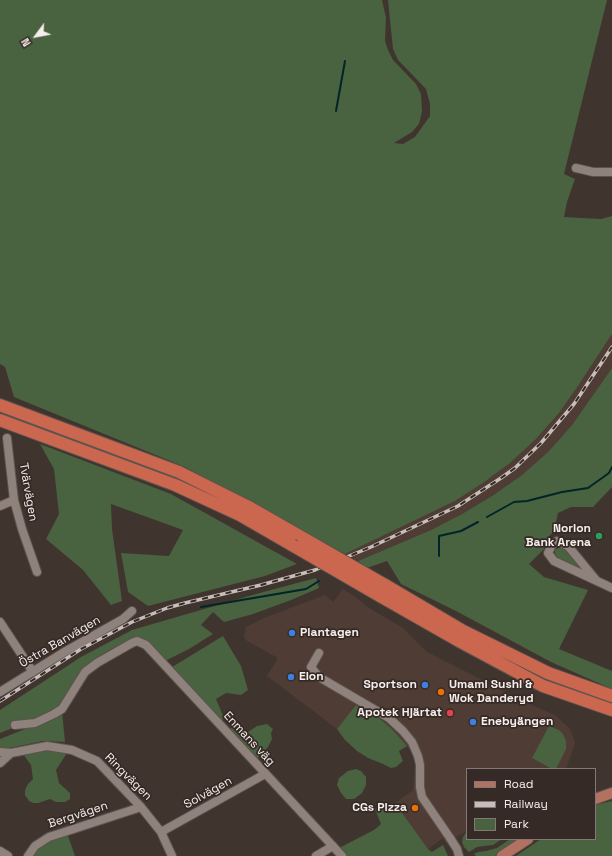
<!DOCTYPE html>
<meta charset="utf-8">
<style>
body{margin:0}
#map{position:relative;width:612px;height:856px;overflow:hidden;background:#40342f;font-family:"Space Grotesk",sans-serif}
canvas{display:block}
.legend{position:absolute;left:466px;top:768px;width:130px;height:72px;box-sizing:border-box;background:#362a26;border:1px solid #837875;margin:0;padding:5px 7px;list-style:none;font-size:12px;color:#f6eeeb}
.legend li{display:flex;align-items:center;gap:8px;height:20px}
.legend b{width:20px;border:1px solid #837875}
.north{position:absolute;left:16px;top:16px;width:40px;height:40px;-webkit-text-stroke:3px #362a26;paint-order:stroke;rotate:238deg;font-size:11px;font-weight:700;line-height:16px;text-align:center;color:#f6eeeb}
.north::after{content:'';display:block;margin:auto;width:14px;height:18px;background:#f6eeeb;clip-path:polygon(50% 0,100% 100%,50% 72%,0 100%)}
</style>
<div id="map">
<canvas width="612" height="856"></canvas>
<ul class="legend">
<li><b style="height:5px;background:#b37161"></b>Road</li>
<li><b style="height:5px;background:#c7beba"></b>Railway</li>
<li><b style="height:11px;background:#49623f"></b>Park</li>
</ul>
<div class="north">N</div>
</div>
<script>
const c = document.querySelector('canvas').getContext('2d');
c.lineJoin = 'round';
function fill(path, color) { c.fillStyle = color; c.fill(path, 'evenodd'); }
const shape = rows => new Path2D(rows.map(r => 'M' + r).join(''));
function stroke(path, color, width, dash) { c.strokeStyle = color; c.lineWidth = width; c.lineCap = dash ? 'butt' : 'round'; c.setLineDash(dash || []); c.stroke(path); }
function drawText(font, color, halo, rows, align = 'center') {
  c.font = font + ' "Space Grotesk",sans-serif'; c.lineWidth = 3.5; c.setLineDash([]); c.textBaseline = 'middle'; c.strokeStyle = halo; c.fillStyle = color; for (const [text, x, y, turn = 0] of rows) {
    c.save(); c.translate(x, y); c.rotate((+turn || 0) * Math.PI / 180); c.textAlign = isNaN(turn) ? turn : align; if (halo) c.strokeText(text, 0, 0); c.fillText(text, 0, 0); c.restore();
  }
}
fill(shape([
 [612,334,612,368,572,425,549,451,522,475,492,496,462,514,431,530,358,561,345,554,455,501,483,483,510,463,536,439,559,413,578,386],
 [343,589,361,601,366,606,403,628,427,652,534,706,555,715,570,729,575,743,566,769,467,769,467,831,446,843,443,838,428,849,395,803,413,790,415,763,412,752,392,729,357,705,337,729,267,676,278,658,247,641,244,637,246,627,264,618,325,595,333,602]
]), '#4f3c34');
fill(shape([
 [0,0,382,0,386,18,385,41,388,50,393,60,416,84,421,94,422,111,419,124,412,132,394,143,403,144,415,137,430,116,430,104,426,89,398,60,393,49,388,0,607,0,564,174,575,179,567,202,564,217,601,219,612,216,612,334,578,386,559,413,536,439,510,463,483,483,455,501,345,554,185,467,14,397,5,367,0,364],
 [612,368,612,487,593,507,571,507,558,513,554,530,546,541,544,549,529,564,544,577,588,590,559,649,612,671,612,689,551,662,456,611,401,584,387,561,367,568,358,561,431,530,462,514,492,496,522,475,549,451,572,425],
 [40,444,171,494,297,564,265,576,148,606,128,592,121,553,169,556,183,530,111,504,112,529,122,601,111,605,83,570,46,539,59,514,54,469],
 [560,547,566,550,580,565,581,568,580,569,557,557,555,553,555,550],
 [316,578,319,588,291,600,253,614,224,622,213,612,201,625,213,634,189,649,165,661,145,640,141,638,131,639,108,651,89,663,81,671,66,696,57,708,48,714,0,733,0,710,81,657,132,630,256,594],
 [223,636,241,666,248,690,241,695,226,693,216,699,224,718,222,721,172,667],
 [356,705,375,715,392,729,407,746,399,751,403,761,396,767,391,768,383,764,368,758,357,751,345,740,337,729],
 [62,711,65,742,43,741,0,750,0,739,45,721],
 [267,724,273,729,271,733,272,739,268,747,257,759,230,729,235,726,245,734,257,726],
 [549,726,559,730,563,734,566,741,566,749,556,769,552,769,532,758],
 [38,750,51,750,67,753,56,770,59,783,70,793,70,799,65,802,56,802,50,799,38,803,33,803,29,801,25,795,25,790,28,784,33,779,31,765,23,754],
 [356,769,361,771,366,777,366,785,362,793,354,799,346,799,341,793,337,785,339,778,348,771],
 [612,801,612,856,516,856,541,839,595,839,595,805],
 [395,803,428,849,432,852,443,845,448,856,346,856,339,848,374,830,381,824,375,809,382,805],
 [467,831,467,839,502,839,493,845,477,847,469,852,464,847,462,842,463,837],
 [67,833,75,856,33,856,41,845],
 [510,839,521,839,495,856,476,856,474,854,478,852,486,851,497,848]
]), '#49623f');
stroke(shape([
 [336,111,345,61],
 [487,517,514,502,527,501,562,492,588,488,609,473,612,467],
 [439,556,439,536,461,531,478,522],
 [201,607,306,589,319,581]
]), '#012528', 2);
const minor = shape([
 [576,168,593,172,612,172],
 [7,438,14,500,22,529,37,572],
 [0,506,14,500],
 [596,580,568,546,557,541,552,545,548,553,554,561,612,588],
 [0,622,33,672],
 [319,653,311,667,319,677,389,718,403,731,412,742,418,756,420,765,420,787,422,797,450,838,457,849,459,856],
 [0,692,66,651,123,619,132,611],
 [15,725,35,723,54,714,62,709,85,672,97,663,132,643,137,641,146,645,342,856],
 [0,752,11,753],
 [0,763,11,753,47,746,72,750,97,761,141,807,161,832,172,856],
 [161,832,265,774],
 [0,851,8,856],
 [28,856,35,846,49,837,141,807],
 [316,856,333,846]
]);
const major = shape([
 [595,799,612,793],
 [502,856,528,839]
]);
const highway = shape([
 [0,405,179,472,247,506,303,538],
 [0,420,175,485,240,515,292,545],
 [385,585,463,631,548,673,612,696],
 [380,596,459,641,543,686,612,710]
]);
stroke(minor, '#5d534e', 10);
stroke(major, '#5d534e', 12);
stroke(highway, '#5d534e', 14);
stroke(minor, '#8f817b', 8);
stroke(major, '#b37161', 10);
stroke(highway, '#cb674f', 12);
const rail = shape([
 [0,701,81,649,132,622,167,608,185,603,261,585,315,570,371,547,458,506,501,478,515,468,541,443,574,404,612,347]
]);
stroke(rail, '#c7beba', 3.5);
stroke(rail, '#362a26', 2, [6]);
const highwayBridge = shape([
 [303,538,385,585],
 [292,545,380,596]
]);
stroke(highwayBridge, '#5d534e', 14, []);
stroke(highwayBridge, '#cb674f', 12);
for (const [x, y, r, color] of [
 [599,536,4,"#2e9e5b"],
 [292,633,4,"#3f7fe0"],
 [291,677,4,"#3f7fe0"],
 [425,685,4,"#3f7fe0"],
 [441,692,4,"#e8710a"],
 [450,713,4,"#e0444e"],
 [473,722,4,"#3f7fe0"],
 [415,808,4,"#e8710a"]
]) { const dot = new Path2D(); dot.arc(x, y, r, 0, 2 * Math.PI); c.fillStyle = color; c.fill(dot); stroke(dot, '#362a26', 1.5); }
drawText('12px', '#f6eeeb', '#362a26', [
 ["Tvärvägen",28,492,80],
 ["Östra Banvägen",60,642,-30],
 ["Enmans väg",249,739,47],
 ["Ringvägen",128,777,45],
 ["Solvägen",208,793,-29],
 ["Bergvägen",78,815,-18]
]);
drawText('bold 12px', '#f6eeeb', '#362a26', [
 ["Norion",591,529],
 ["Bank Arena",591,543],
 ["Plantagen",300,633,"left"],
 ["Elon",299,677,"left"],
 ["Sportson",417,685],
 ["Umami Sushi &",449,685,"left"],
 ["Wok Danderyd",449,699,"left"],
 ["Apotek Hjärtat",442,713],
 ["Enebyängen",481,722,"left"],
 ["CGs Pizza",407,808]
], 'right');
</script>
